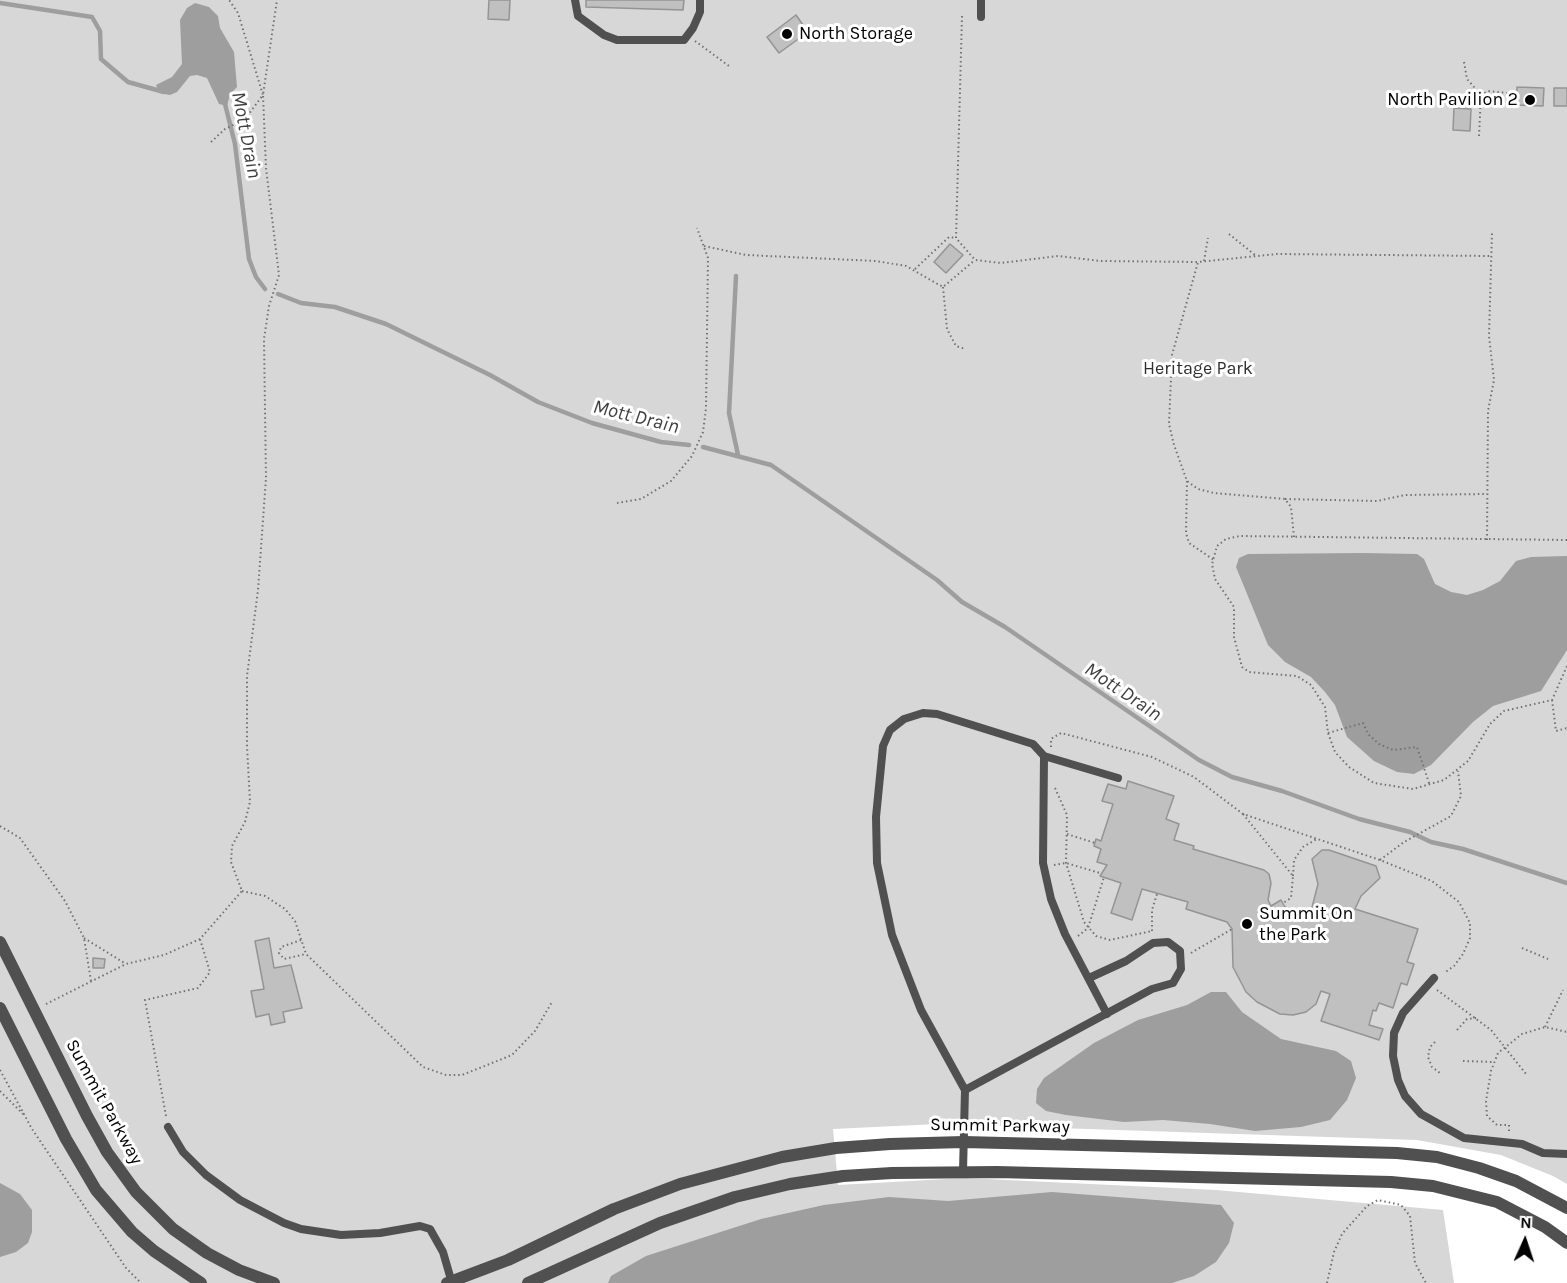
<!DOCTYPE html>
<style>
body{margin:0}
#map{position:relative;width:1567px;height:1283px;overflow:hidden;background:#fff;font-family:Karla,sans-serif}
canvas{display:block}
.north{position:absolute;left:1495px;top:1211px;width:60px;height:60px;-webkit-text-stroke:4px #fff;paint-order:stroke;rotate:3deg;font-size:16px;font-weight:700;line-height:24px;text-align:center;color:#000}
.north::after{content:'';display:block;margin:auto;width:21px;height:27px;background:#000;clip-path:polygon(50% 0,100% 100%,50% 72%,0 100%)}
</style>
<div id="map">
<canvas width="1567" height="1283"></canvas>
<div class="north">N</div>
</div>
<script>
const c = document.querySelector('canvas').getContext('2d');
c.lineJoin = 'round';
function fill(path, color) { c.fillStyle = color; c.fill(path, 'evenodd'); }
const shape = rows => new Path2D(rows.map(r => 'M' + r).join(''));
function stroke(path, color, width, dash) { c.strokeStyle = color; c.lineWidth = width; c.lineCap = dash ? 'butt' : 'round'; c.setLineDash(dash || []); c.stroke(path); }
function drawText(font, color, halo, rows, align = 'center') {
  c.font = font + ' Karla,sans-serif'; c.lineWidth = 6; c.setLineDash([]); c.textBaseline = 'middle'; c.strokeStyle = halo; c.fillStyle = color; for (const [text, x, y, turn = 0] of rows) {
    c.save(); c.translate(x, y); c.rotate((+turn || 0) * Math.PI / 180); c.textAlign = isNaN(turn) ? turn : align; if (halo) c.strokeText(text, 0, 0); c.fillText(text, 0, 0); c.restore();
  }
}
fill(shape([
 [0,0,1567,0,1567,1184,1553,1176,1501,1155,1417,1140,938,1124,833,1129,838,1185,965,1178,1216,1190,1443,1210,1454,1283,0,1283]
]), '#d7d7d7');
fill(shape([
 [195,3,209,7,218,16,220,28,234,52,237,87,230,94,227,106,219,104,207,78,197,75,190,76,177,92,170,95,159,93,156,85,172,77,182,64,180,20,187,8],
 [1363,553,1417,554,1424,559,1435,584,1451,592,1467,595,1483,590,1500,581,1516,561,1531,557,1567,556,1567,650,1541,691,1493,706,1473,722,1431,765,1414,774,1397,772,1374,761,1347,737,1335,705,1325,692,1311,677,1285,662,1268,645,1236,567,1239,558,1248,554],
 [1211,992,1226,992,1242,1012,1281,1039,1336,1051,1351,1061,1356,1078,1347,1100,1330,1120,1301,1127,1255,1131,1210,1124,1163,1120,1124,1122,1066,1115,1046,1111,1036,1103,1037,1089,1044,1078,1094,1043,1138,1020,1187,1005],
 [0,1183,20,1194,32,1210,32,1232,28,1243,16,1252,0,1257],
 [1052,1192,1221,1205,1234,1223,1229,1243,1216,1262,1194,1276,1172,1283,608,1283,611,1276,646,1256,761,1219,824,1205,889,1197,948,1201]
]), '#9e9e9e');
stroke(shape([
 [0,3,92,17,100,31,101,59,128,82,164,92],
 [224,100,235,144,249,259,256,277,265,289],
 [736,276,729,413,738,455],
 [278,294,301,303,335,307,386,324,490,375,538,402,592,423,661,442,689,445],
 [703,447,771,465,937,580,962,602,1005,627,1199,760,1232,777,1282,791,1359,819,1410,832,1431,842,1463,849,1567,883]
]), '#9e9e9e', 4.5);
const building = shape([
 [489,0,510,0,509,20,488,19,489,0],
 [586,0,684,0,683,10,586,7,586,0],
 [796,15,808,32,779,53,767,37,796,15],
 [1517,87,1544,88,1543,106,1516,105,1517,87],
 [1554,88,1567,88,1567,106,1554,106,1554,88],
 [1454,108,1471,109,1470,131,1453,130,1454,108],
 [950,244,963,255,946,273,934,262,950,244],
 [1128,781,1174,796,1166,819,1179,824,1174,840,1194,846,1193,849,1264,870,1269,874,1271,883,1268,900,1271,906,1281,900,1285,907,1310,915,1318,884,1312,859,1322,850,1329,850,1376,866,1380,878,1361,896,1355,909,1418,929,1407,962,1414,964,1407,985,1401,983,1393,1008,1379,1003,1376,1011,1373,1010,1369,1025,1383,1029,1379,1040,1321,1021,1330,994,1321,991,1316,1004,1306,1012,1293,1015,1280,1014,1257,1002,1246,992,1233,967,1232,929,1227,922,1186,909,1188,902,1142,889,1132,920,1111,913,1121,883,1100,876,1107,865,1097,862,1101,849,1094,846,1096,839,1101,841,1113,804,1102,801,1108,784,1126,789,1128,781],
 [269,938,274,968,291,965,302,1008,283,1012,285,1022,271,1025,269,1014,256,1017,251,991,264,989,255,941,269,938],
 [93,958,105,959,104,968,93,968,93,958]
]);
fill(building, '#c0c0c0');
stroke(building, '#949494', 1.5);
stroke(shape([
 [962,16,956,238,975,260,1001,263,1058,256,1101,261,1198,262],
 [695,41,729,66],
 [1464,62,1467,79,1481,95],
 [1479,136,1481,95,1488,91,1517,94],
 [211,142,225,129,245,119,263,95,238,13,229,0],
 [1229,234,1255,255],
 [704,246,746,255,876,261,906,266,943,287,975,260],
 [1204,261,1208,238],
 [915,269,949,237,956,238],
 [943,287,947,329,956,346,965,349],
 [1187,481,1186,533,1189,543,1214,560],
 [1285,499,1377,501,1405,495,1487,494],
 [617,503,641,499,671,481,692,456,703,432,706,408,708,258,697,228],
 [1294,537,1291,507,1285,499,1214,493,1198,489,1187,481,1174,445,1169,424,1172,355,1198,262,1277,254,1490,256],
 [1487,540,1488,411,1494,380,1489,336,1492,232],
 [1567,540,1240,536,1226,539,1217,546,1212,564,1215,579,1234,607,1234,637,1242,667,1249,672,1297,676,1311,685,1325,707,1328,733,1335,752,1349,767,1374,783,1413,789,1444,780,1468,761,1490,724,1504,711,1552,700,1567,666],
 [1552,700,1556,731,1567,728],
 [1328,733,1363,723,1368,734,1379,744,1393,750,1417,747,1430,786],
 [1051,747,1051,739,1061,733,1152,757,1194,777,1243,814,1380,860,1432,881,1459,902,1470,923,1470,938,1463,954,1454,966,1444,973],
 [1055,788,1067,815,1066,863,1084,922,1096,936,1110,940,1152,931],
 [1243,814,1293,876,1291,898,1283,903],
 [0,826,20,838,65,901,84,938,91,981],
 [1067,834,1095,843],
 [1380,860,1404,842,1451,816,1461,796,1458,771],
 [1054,865,1066,863,1100,873],
 [1293,876,1294,860,1303,847,1317,839],
 [242,891,265,896,285,909,295,921,306,954,423,1067,446,1075,462,1075,512,1055,535,1031,552,1002],
 [1152,931,1152,910,1157,894],
 [1078,936,1088,928,1104,877],
 [84,938,126,964],
 [301,940,281,947,279,953,284,959,306,954],
 [1522,948,1548,959],
 [1191,953,1232,929],
 [1437,990,1491,1030,1526,1074],
 [46,1004,126,964,164,955,200,939,242,891,231,862,232,846,245,822,250,802,247,746,247,676,258,590,266,478,264,339,269,306,279,275,266,168,263,95,277,0],
 [1545,1027,1563,990],
 [1457,1030,1467,1019,1477,1018],
 [1435,1042,1430,1047,1428,1057,1432,1067,1440,1073],
 [1463,1061,1492,1062],
 [0,1070,32,1129,126,1268,141,1283],
 [0,1091,23,1114],
 [166,1116,145,1000,198,988,210,972,200,939],
 [1509,1131,1509,1125,1497,1125,1487,1116,1486,1101,1491,1071,1498,1053,1522,1034,1545,1027,1567,1032],
 [1327,1283,1334,1252,1342,1234,1367,1206,1378,1200,1401,1205,1410,1216,1415,1263,1426,1283]
]), '#727272', 2, [1.5, 3]);
stroke(shape([
 [575,0,578,16,604,35,617,40,684,40,693,28,700,12,700,0],
 [981,17,981,0],
 [1044,756,1118,778],
 [1434,978,1403,1013,1394,1033,1393,1056,1398,1080,1405,1096,1421,1114,1464,1138,1522,1144,1543,1153,1567,1154],
 [965,1090,1152,989,1173,983,1181,969,1180,951,1168,942,1153,943,1126,961,1089,978],
 [168,1127,183,1152,206,1175,240,1200,284,1223,301,1229,341,1235,380,1233,420,1226,430,1229,443,1252,452,1283],
 [963,1171,965,1090,921,1010,892,935,877,863,876,817,883,746,890,730,904,719,923,713,937,714,1033,744,1044,756,1043,863,1051,899,1065,934,1107,1014]
]), '#505050', 8);
stroke(shape([
 [0,942,87,1116,107,1152,136,1192,173,1229,207,1253,239,1270,274,1283],
 [0,1008,66,1139,96,1190,132,1232,154,1251,201,1283],
 [447,1283,508,1260,614,1209,680,1184,782,1157,836,1148,890,1144,964,1142,1397,1153,1437,1157,1479,1168,1516,1181,1567,1208],
 [528,1283,660,1223,735,1197,790,1184,843,1176,892,1173,997,1172,1391,1182,1433,1186,1497,1202,1545,1227,1567,1243]
]), '#505050', 12);
for (const [x, y, r, color] of [
 [787,34,6,"#000"],
 [1530,100,6,"#000"],
 [1247,924,6,"#000"]
]) { const dot = new Path2D(); dot.arc(x, y, r, 0, 2 * Math.PI); c.fillStyle = color; c.fill(dot); stroke(dot, '#fff', 2); }
drawText('18px', '#000', '#fff', [
 ["North Storage",799,34],
 ["North Pavilion 2",1518,100,"right"],
 ["Summit On",1259,914],
 ["the Park",1259,935]
], 'left');
drawText('18px', '#2e2e2e', '#fff', [
 ["Heritage Park",1198,369]
]);
drawText('18px', '#000', '#fff', [
 ["Summit Parkway",104,1102,61],
 ["Summit Parkway",1000,1126,1]
]);
drawText('italic 20px', '#3f3f3f', '#fff', [
 ["Mott Drain",246,135,79],
 ["Mott Drain",636,417,14],
 ["Mott Drain",1123,692,34]
]);
</script>
